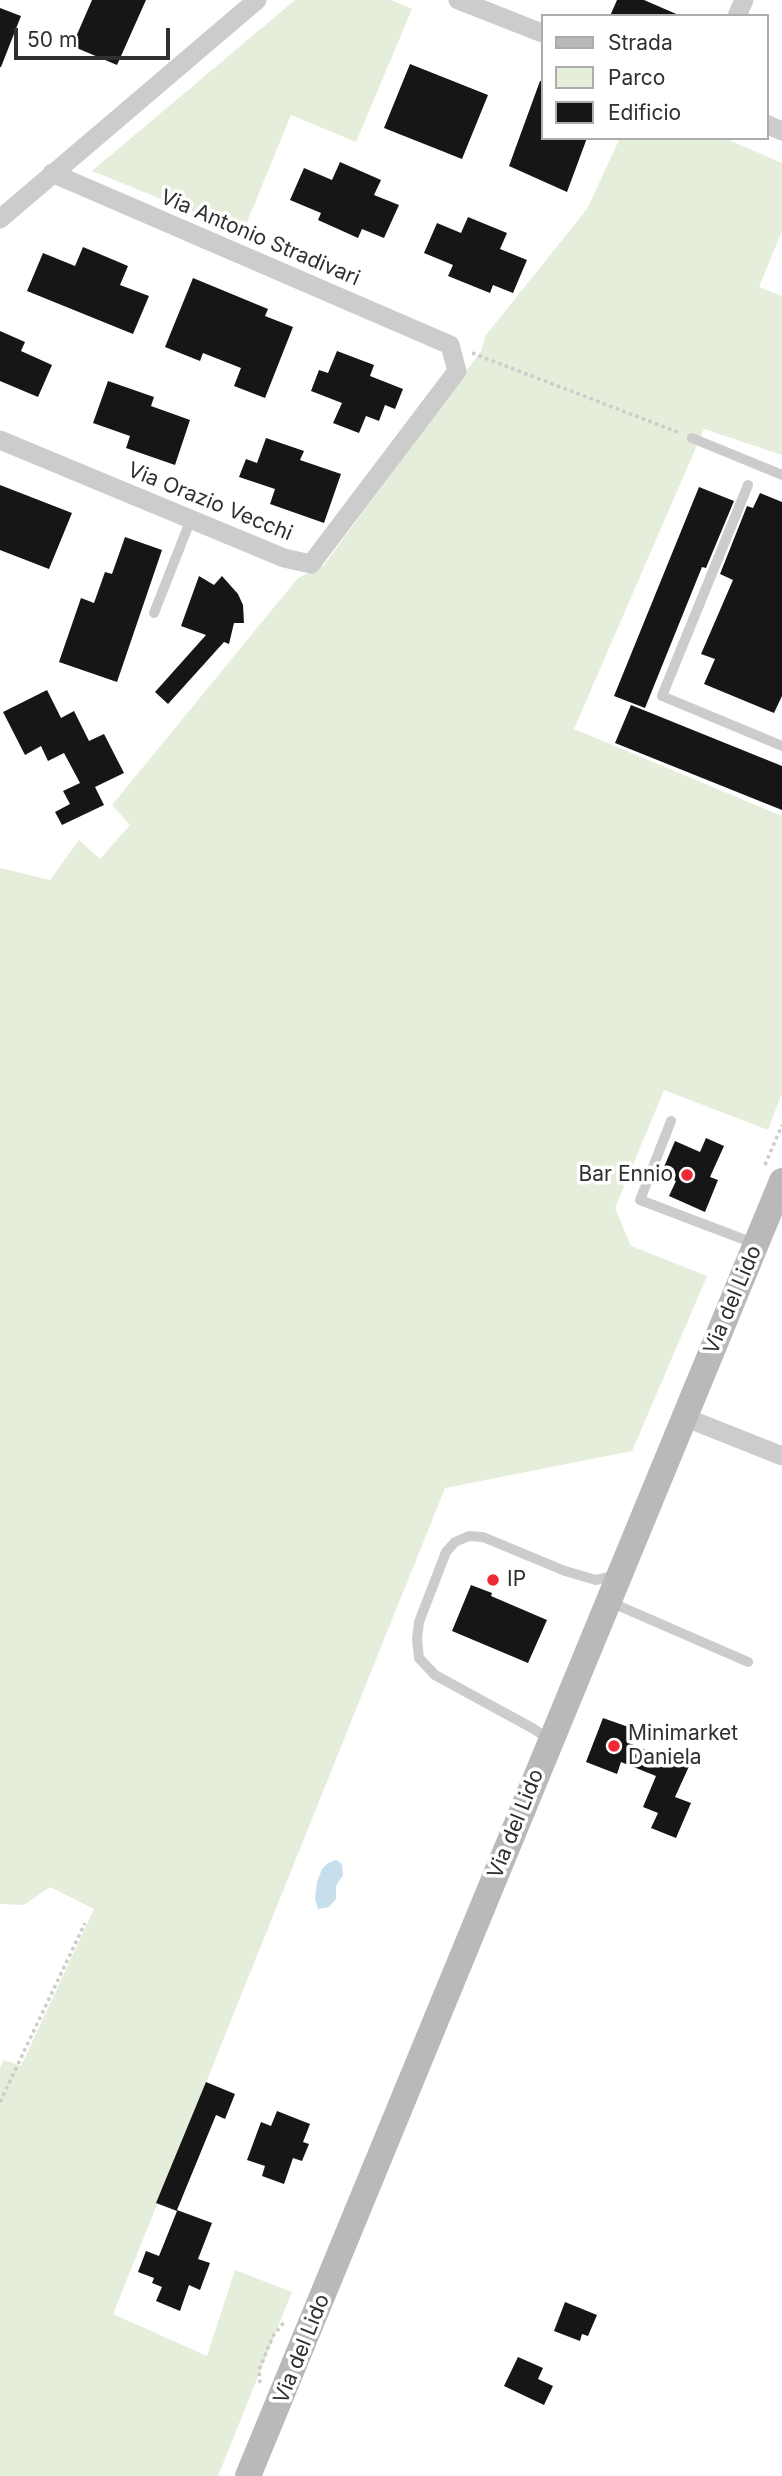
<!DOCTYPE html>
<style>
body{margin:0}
#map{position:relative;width:782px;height:2476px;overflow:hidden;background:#fff;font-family:Inter,sans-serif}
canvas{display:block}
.legend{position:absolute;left:541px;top:14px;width:228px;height:126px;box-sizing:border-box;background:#fff;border:2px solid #acacac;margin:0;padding:9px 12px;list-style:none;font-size:21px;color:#2f2f2f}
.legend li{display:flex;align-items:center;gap:14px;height:35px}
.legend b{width:35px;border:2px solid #acacac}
.scale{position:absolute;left:14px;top:28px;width:156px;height:32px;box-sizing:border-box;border:4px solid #2f2f2f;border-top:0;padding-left:9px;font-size:21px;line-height:24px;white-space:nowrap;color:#2f2f2f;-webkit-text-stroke:5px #fff;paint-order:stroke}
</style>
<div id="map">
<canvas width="782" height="2476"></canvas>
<ul class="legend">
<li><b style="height:9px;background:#b9b9b9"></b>Strada</li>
<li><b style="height:19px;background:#e5eddb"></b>Parco</li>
<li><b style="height:19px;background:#161616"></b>Edificio</li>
</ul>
<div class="scale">50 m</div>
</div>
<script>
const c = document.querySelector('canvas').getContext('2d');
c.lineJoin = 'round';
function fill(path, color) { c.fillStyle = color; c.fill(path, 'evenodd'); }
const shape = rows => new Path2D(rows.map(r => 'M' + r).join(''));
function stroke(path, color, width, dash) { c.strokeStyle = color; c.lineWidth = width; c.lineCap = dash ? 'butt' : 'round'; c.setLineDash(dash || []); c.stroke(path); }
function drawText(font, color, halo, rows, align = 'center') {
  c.font = font + ' Inter,sans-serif'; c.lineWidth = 7; c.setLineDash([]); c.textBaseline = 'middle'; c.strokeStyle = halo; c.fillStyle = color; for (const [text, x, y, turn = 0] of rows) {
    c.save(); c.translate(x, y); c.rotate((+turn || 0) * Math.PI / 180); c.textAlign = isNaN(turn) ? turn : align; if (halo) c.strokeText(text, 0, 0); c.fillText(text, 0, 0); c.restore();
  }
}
fill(shape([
 [295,0,391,0,412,9,356,142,291,115,243,232,92,171],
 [620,138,724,138,782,163,782,231,759,287,782,296,782,455,704,429,574,729,782,816,782,1093,768,1130,664,1090,615,1208,631,1246,707,1276,632,1451,445,1488,113,2314,207,2356,235,2270,292,2292,218,2476,0,2476,0,2068,4,2060,21,2066,94,1909,50,1887,24,1905,0,1904,0,868,50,880,79,840,100,859,130,825,112,805,298,578,324,565,481,351,486,335,587,209]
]), '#e5eddb');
fill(shape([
 [336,1860,342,1864,343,1875,336,1886,336,1899,329,1907,318,1909,315,1899,317,1882,322,1869,328,1863]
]), '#c7deed');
fill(shape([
 [92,0,146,0,117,65,72,46],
 [617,0,644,0,681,16,610,16],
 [0,8,21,16,1,67,0,67],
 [410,64,488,95,462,159,384,128],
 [540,81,542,81,542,138,587,138,567,192,509,166],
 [340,162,381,180,374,195,399,205,384,238,362,229,358,238,318,220,321,213,290,200,304,168,332,180],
 [468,217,507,233,500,249,527,260,513,293,493,285,490,293,448,276,453,265,424,253,437,223,461,233],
 [83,247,128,266,120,285,149,296,133,334,27,291,43,253,75,266],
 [193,278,268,309,265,316,293,327,265,398,234,386,241,368,203,353,200,361,165,347],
 [0,331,25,342,21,351,52,365,38,397,0,381],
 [337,351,374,365,370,376,403,389,395,409,385,405,379,421,366,416,359,433,333,423,342,403,311,391,319,370,328,373],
 [108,381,154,397,151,406,190,420,175,465,126,448,130,436,93,423],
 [266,438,304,451,300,460,341,474,324,523,270,504,275,489,239,477,246,459,257,463],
 [0,485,72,513,49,569,0,550],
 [699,487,734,501,706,568,702,567,645,708,614,696],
 [760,493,782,502,782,696,774,713,704,684,715,659,701,654,733,580,720,574,747,506,753,508],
 [125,537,162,550,117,682,59,662,81,598,94,603,105,572,112,574],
 [199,576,214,585,222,576,238,594,243,605,244,623,234,623,229,644,224,642,168,704,155,692,206,635,181,626],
 [47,690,61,718,74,711,89,741,104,734,124,773,95,787,104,805,62,825,55,812,70,804,63,791,80,783,64,753,48,761,41,746,25,755,3,712],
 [631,705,782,766,782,810,615,743],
 [706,1138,724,1146,710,1177,718,1180,705,1212,669,1196,676,1181,661,1174,675,1141,700,1152],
 [471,1585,492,1593,491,1596,547,1620,528,1663,452,1631],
 [603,1718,634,1729,629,1743,664,1757,667,1752,691,1762,675,1797,691,1803,676,1838,651,1828,658,1813,643,1807,656,1776,621,1762,617,1774,586,1762],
 [206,2082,235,2094,225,2119,216,2115,177,2210,212,2223,198,2259,210,2263,200,2290,189,2285,180,2311,156,2301,162,2287,152,2283,154,2278,138,2272,146,2251,159,2256,177,2211,156,2203],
 [277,2111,310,2124,303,2142,309,2144,302,2161,293,2158,284,2184,262,2176,265,2166,247,2160,261,2122,271,2126],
 [565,2302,597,2315,588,2336,582,2334,580,2341,554,2331],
 [518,2357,543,2368,538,2379,553,2386,544,2405,504,2386]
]), '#161616');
stroke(shape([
 [472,353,680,433],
 [765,1165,782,1125],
 [0,2102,85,1923],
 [260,2383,259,2370,273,2336,285,2321]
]), '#ccc', 3.5, [3.5, 3.5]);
stroke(shape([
 [692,438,782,475],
 [748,485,662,696,782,746],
 [154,613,191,519],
 [671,1121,640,1200,756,1244],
 [610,1602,748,1662],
 [548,1739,534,1729,435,1675,419,1658,417,1639,419,1622,446,1552,455,1542,469,1536,483,1537,565,1571,596,1580,614,1576]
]), '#ccc', 10);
stroke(shape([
 [458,0,542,33],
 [737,16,744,0],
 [766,124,782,131],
 [0,219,257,0],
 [0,440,284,558,311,564,457,371,450,345,52,173],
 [684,1417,782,1456]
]), '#ccc', 19);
stroke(shape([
 [248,2476,782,1181]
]), '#b9b9b9', 26);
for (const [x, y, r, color] of [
 [687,1175,7,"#ee2835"],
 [493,1580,7,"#ee2835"],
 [614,1746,7,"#ee2835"]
]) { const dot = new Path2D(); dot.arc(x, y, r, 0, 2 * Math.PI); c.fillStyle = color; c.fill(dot); stroke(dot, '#fff', 2.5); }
drawText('21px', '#2f2f2f', '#fff', [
 ["Via Antonio Stradivari",260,238,23],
 ["Via Orazio Vecchi",210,502,22],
 ["Via del Lido",733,1300,-67],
 ["Via del Lido",516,1824,-68],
 ["Via del Lido",302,2349,-68]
]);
drawText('21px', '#2f2f2f', '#fff', [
 ["Bar Ennio",673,1175,"right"],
 ["IP",507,1580],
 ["Minimarket",628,1734],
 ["Daniela",628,1758]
], 'left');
</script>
